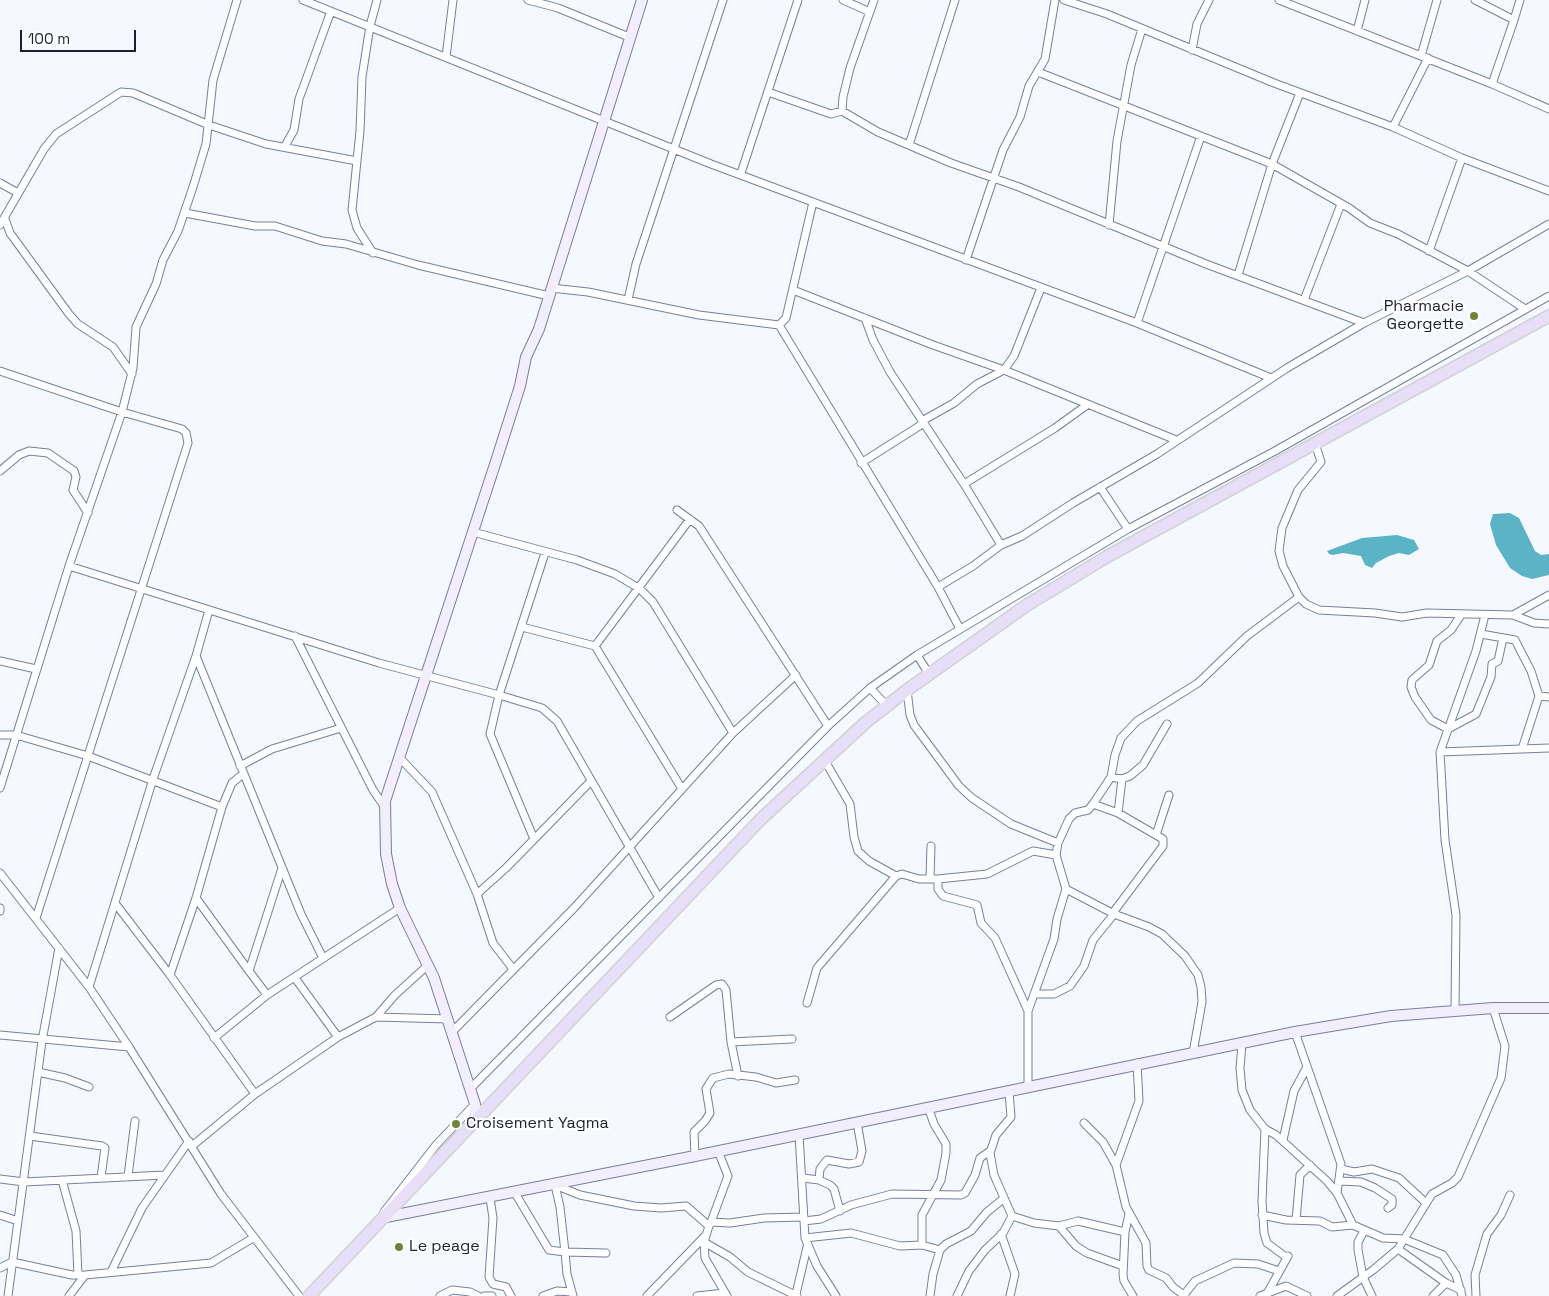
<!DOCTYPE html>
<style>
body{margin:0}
#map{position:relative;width:1549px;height:1296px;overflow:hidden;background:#f6f8ff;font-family:"Space Grotesk",sans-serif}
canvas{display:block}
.scale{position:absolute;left:20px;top:30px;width:116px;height:22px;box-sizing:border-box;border:2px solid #1d202d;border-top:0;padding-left:6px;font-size:15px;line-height:18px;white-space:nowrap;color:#1d202d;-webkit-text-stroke:4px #fff;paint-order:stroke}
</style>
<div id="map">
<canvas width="1549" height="1296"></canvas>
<div class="scale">100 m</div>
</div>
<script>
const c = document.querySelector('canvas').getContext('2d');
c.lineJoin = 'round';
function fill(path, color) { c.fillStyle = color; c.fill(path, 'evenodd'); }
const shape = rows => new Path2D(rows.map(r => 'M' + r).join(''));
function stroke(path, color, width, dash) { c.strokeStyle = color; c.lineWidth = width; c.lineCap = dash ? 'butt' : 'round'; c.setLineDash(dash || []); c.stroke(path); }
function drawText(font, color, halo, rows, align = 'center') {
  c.font = font + ' "Space Grotesk",sans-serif'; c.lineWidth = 4; c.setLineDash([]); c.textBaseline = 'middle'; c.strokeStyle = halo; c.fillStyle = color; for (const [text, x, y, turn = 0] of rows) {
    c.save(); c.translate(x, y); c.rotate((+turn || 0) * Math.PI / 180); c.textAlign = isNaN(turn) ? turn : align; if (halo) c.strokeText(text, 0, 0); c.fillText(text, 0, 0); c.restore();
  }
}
fill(shape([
 [1510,513,1519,518,1535,551,1541,555,1549,554,1549,575,1532,579,1522,576,1510,568,1496,545,1490,524,1493,514],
 [1397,535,1414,540,1419,549,1409,555,1399,553,1389,556,1376,563,1372,568,1365,565,1361,556,1343,553,1333,555,1329,554,1327,551,1362,538]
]), '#5bb4c5');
const street = shape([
 [303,0,711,164,1137,323,1201,136],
 [528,0,558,8,629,37],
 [843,0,870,12],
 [1064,0,1107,14,1274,83,1393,127,1462,158,1549,191],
 [1279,0,1492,84,1549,109],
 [1475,0,1514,20,1520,0],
 [1357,31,1365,0],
 [1192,50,1197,24,1209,0],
 [1421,56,1437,0],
 [446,57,453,0],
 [1038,72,1272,164,1349,208,1370,223,1398,234,1468,271,1525,309],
 [1492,84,1514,20],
 [768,92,831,114,842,111,878,132,951,163,1019,187,1206,264,1364,323],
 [842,111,843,97,850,68,874,0],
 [1393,127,1428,58],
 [909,145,955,0],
 [285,146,294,130,299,99,331,11],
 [741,173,798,0],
 [0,183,18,193],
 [185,213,255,226,275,226,322,241,346,244,418,265,549,296],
 [5,219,10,233,69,314,78,324,113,347,132,374],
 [0,225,44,149,56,134,121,92,133,93,209,125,266,144,357,161],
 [1109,225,1117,141,1131,65,1142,29],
 [1429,251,1462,158],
 [373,253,357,228,352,210,360,131,362,77,370,26,377,0],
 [966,260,1003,150,1020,117,1029,86,1045,59,1055,0],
 [1238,275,1272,164,1300,93],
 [551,288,588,292,699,315,779,325,786,318,813,202],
 [793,290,933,345,1004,370,1176,440],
 [628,300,636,264,723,0],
 [1304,300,1341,204],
 [865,318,873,340,890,372,964,484,1001,545],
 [1137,323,1271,378],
 [779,325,938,587,960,629],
 [0,371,122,412,182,429,186,433,188,443,36,918],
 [922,421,954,403,977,384,1004,370,1014,356,1041,288],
 [1315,443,1321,462,1298,490,1282,528,1279,551,1283,566,1299,597,1306,604,1319,610,1375,613,1402,617,1427,613,1513,615,1549,595],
 [861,463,924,423],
 [0,471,19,455,29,451,48,453,74,471,76,477,73,490,88,513],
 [964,484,1055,428,1087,405],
 [1100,487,1128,529],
 [677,510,699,526,828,726],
 [473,532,577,560,615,574,640,589,653,602,733,733],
 [69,566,379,663,499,695,545,553],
 [938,587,973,566,1001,545,1022,536,1073,503,1157,454,1287,368,1364,323,1468,271,1549,224],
 [1461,615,1451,630,1437,641,1429,665,1412,680,1411,687,1415,697,1431,720,1448,729,1476,714,1491,677,1492,664,1498,661,1503,638],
 [1513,615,1534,623,1549,624],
 [522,627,595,646],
 [1481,634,1515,640,1531,671,1539,696,1522,749],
 [295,636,373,790,384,806],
 [917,655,1128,529,1275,451,1549,296],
 [196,656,301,914,323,958],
 [0,661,36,669],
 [870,688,917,655,929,674],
 [907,690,910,715,914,725,959,786,972,798,1011,824,1058,843,1056,855,1066,889,1057,919,1054,939,1028,1011,1028,1086],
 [1539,696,1549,697],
 [0,735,16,735,88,756,222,807],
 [1440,752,1549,748],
 [399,757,432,792,477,894,493,943,513,969],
 [825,761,850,804,854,837,858,851,869,861,896,876],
 [240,766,272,749,341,728],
 [1111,777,1115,755,1121,738,1137,721,1198,683,1247,636,1299,597],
 [0,788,69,566,122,412,133,368,136,327,156,284,163,260,178,231,193,187,206,144,213,80,237,0],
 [682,789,595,646,690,519],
 [1118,813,1122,779],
 [1156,835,1118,813,1093,804,1111,777,1122,779,1130,776,1143,765,1167,724],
 [534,839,490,734,499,695,542,708,557,721,659,898],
 [1058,843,1069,819,1075,813,1088,810,1093,804],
 [0,873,89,987,129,1047,221,1194,299,1296],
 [930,879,931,846],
 [938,879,938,889,943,896,977,905,981,923,995,938,1028,1011],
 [1066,889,1114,914,1149,927,1162,934,1185,956,1198,975,1201,987,1202,1002,1193,1053],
 [477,894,506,868,591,781],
 [196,898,249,971,282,868],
 [115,903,170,975,255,1094,338,1037,376,1017,448,1019],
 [0,908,0,911],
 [1112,914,1163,846,1163,839,1156,835,1169,795],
 [249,971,267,995],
 [170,975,196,898,222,807,232,783,243,774],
 [295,978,338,1037],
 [89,987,153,779,196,656,209,610],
 [1034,994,1054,994,1070,986,1084,966,1093,940,1114,914],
 [807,1003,817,968,896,876,902,874,919,879,938,879,987,874,1033,851,1056,855],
 [1455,1011,1456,915,1445,840,1440,752,1476,651,1485,615],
 [376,1017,395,995,427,966],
 [670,1017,716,985,722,984,726,990,731,1042,738,1076],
 [453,1031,574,908,733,733,796,675],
 [1295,1032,1341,1164,1337,1193],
 [0,1035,129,1047],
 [214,1038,267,995,400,908],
 [731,1042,792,1039],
 [1242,1044,1240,1068,1242,1090,1250,1110,1265,1129,1276,1135,1327,1181,1337,1193,1353,1225,1383,1238,1404,1239,1443,1255,1456,1275,1462,1296],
 [38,1072,65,1078,89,1087],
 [470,1089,828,726,870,688,887,706],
 [1009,1091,1011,1117,996,1135,990,1153,994,1175,1012,1216,1034,1223,1059,1226,1078,1221,1125,1232],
 [1084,1123,1103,1142,1116,1165,1126,1207,1146,1243,1147,1266,1149,1270,1166,1278,1173,1287,1185,1296],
 [1265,1129,1262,1201,1264,1233,1267,1243,1286,1257],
 [799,1134,805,1238,817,1266,836,1296],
 [30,1136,102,1146,105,1148,101,1177],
 [1283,1140,1294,1091,1307,1067],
 [192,1146,255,1094],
 [695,1156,694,1132,705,1121,710,1113,706,1089,713,1078,729,1074,756,1077,776,1083,795,1080],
 [1116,1165,1139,1101,1137,1063],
 [1341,1169,1354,1172,1372,1169,1399,1178,1426,1203],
 [128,1176,135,1121],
 [803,1178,819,1180,830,1185,834,1189,840,1211],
 [0,1179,24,1182,165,1175],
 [62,1180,76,1231,78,1275],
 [819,1180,820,1169,827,1160,849,1164,859,1162,862,1151,857,1122],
 [1339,1181,1361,1182,1375,1188,1392,1199,1392,1205,1388,1208],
 [555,1185,580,1195,634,1206,661,1208,686,1206,709,1226,704,1242,705,1258,727,1296],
 [555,1185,560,1207,565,1252,606,1253],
 [515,1193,549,1250,565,1252,567,1274,573,1296],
 [490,1198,493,1218,489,1277,493,1284,506,1287,511,1296],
 [384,1212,436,1145,475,1104],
 [1129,1214,1125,1232,1123,1275,1124,1281,1133,1296],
 [0,1215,18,1221],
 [1262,1215,1286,1220,1320,1221,1332,1227,1353,1225],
 [1296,1220,1300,1175,1310,1165],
 [804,1221,821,1219,851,1205,892,1194,961,1195,965,1193,975,1175,980,1158,990,1151],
 [711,1222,728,1176,718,1151],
 [709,1226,711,1222,730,1223,764,1218,804,1217],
 [1059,1226,1076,1246,1087,1253,1123,1266],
 [1364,1231,1358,1242,1358,1250,1363,1277,1372,1296],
 [1001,1234,1015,1274,1010,1296],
 [805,1238,851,1233,900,1246,922,1245,940,1250],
 [704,1242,730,1257,748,1272,797,1296],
 [922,1245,922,1215,941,1180,946,1153,946,1144,934,1124,928,1107],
 [1398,1249,1446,1283,1461,1290],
 [0,1268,12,1262,72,1275,82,1275],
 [111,1272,142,1208,189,1141],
 [1268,1292,1288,1256],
 [796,1294,807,1247],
 [1184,1295,1195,1281,1234,1263,1258,1264,1279,1271],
 [8,1296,42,1041,59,948],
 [69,1296,85,1275,211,1263,253,1238],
 [440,1296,452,1290,470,1292,478,1296],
 [484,1296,492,1296],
 [543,1296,557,1291,572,1292],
 [647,1296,705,1236],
 [697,1296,724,1293],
 [930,1296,933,1274,940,1250,946,1244,971,1231,987,1212,1003,1199],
 [957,1296,969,1271,985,1250,1003,1233,1012,1216],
 [1260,1296,1286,1286,1307,1296],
 [1337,1296,1373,1270,1398,1249,1432,1194,1452,1183,1458,1177,1501,1078,1505,1046,1493,1008],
 [1433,1296,1446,1283],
 [1476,1296,1475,1275,1487,1234,1501,1215,1510,1195]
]);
const secondary = shape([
 [476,1120,475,1104,434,978,400,908,392,884,386,854,385,801,498,455,520,386,526,357,539,329,642,0],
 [386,1217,695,1156,1295,1032,1391,1016,1493,1008,1549,1008]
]);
const primary = shape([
 [309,1296,761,819,865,723,907,690,1027,605,1108,556,1549,316]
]);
stroke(street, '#767f9e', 9);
stroke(secondary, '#767f9e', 12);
stroke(primary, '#d2d2d5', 14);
stroke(street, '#fff', 7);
stroke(secondary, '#f3eefb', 10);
stroke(primary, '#e7def7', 11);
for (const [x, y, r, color] of [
 [1474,316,5,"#718434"],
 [456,1124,5,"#718434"],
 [399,1247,5,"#718434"]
]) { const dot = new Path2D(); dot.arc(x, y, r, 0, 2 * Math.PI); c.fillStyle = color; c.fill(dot); stroke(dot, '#fff', 2); }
drawText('16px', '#1d202d', '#fff', [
 ["Pharmacie",1464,307,"right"],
 ["Georgette",1464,325,"right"],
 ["Croisement Yagma",466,1124],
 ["Le peage",409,1247]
], 'left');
</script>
